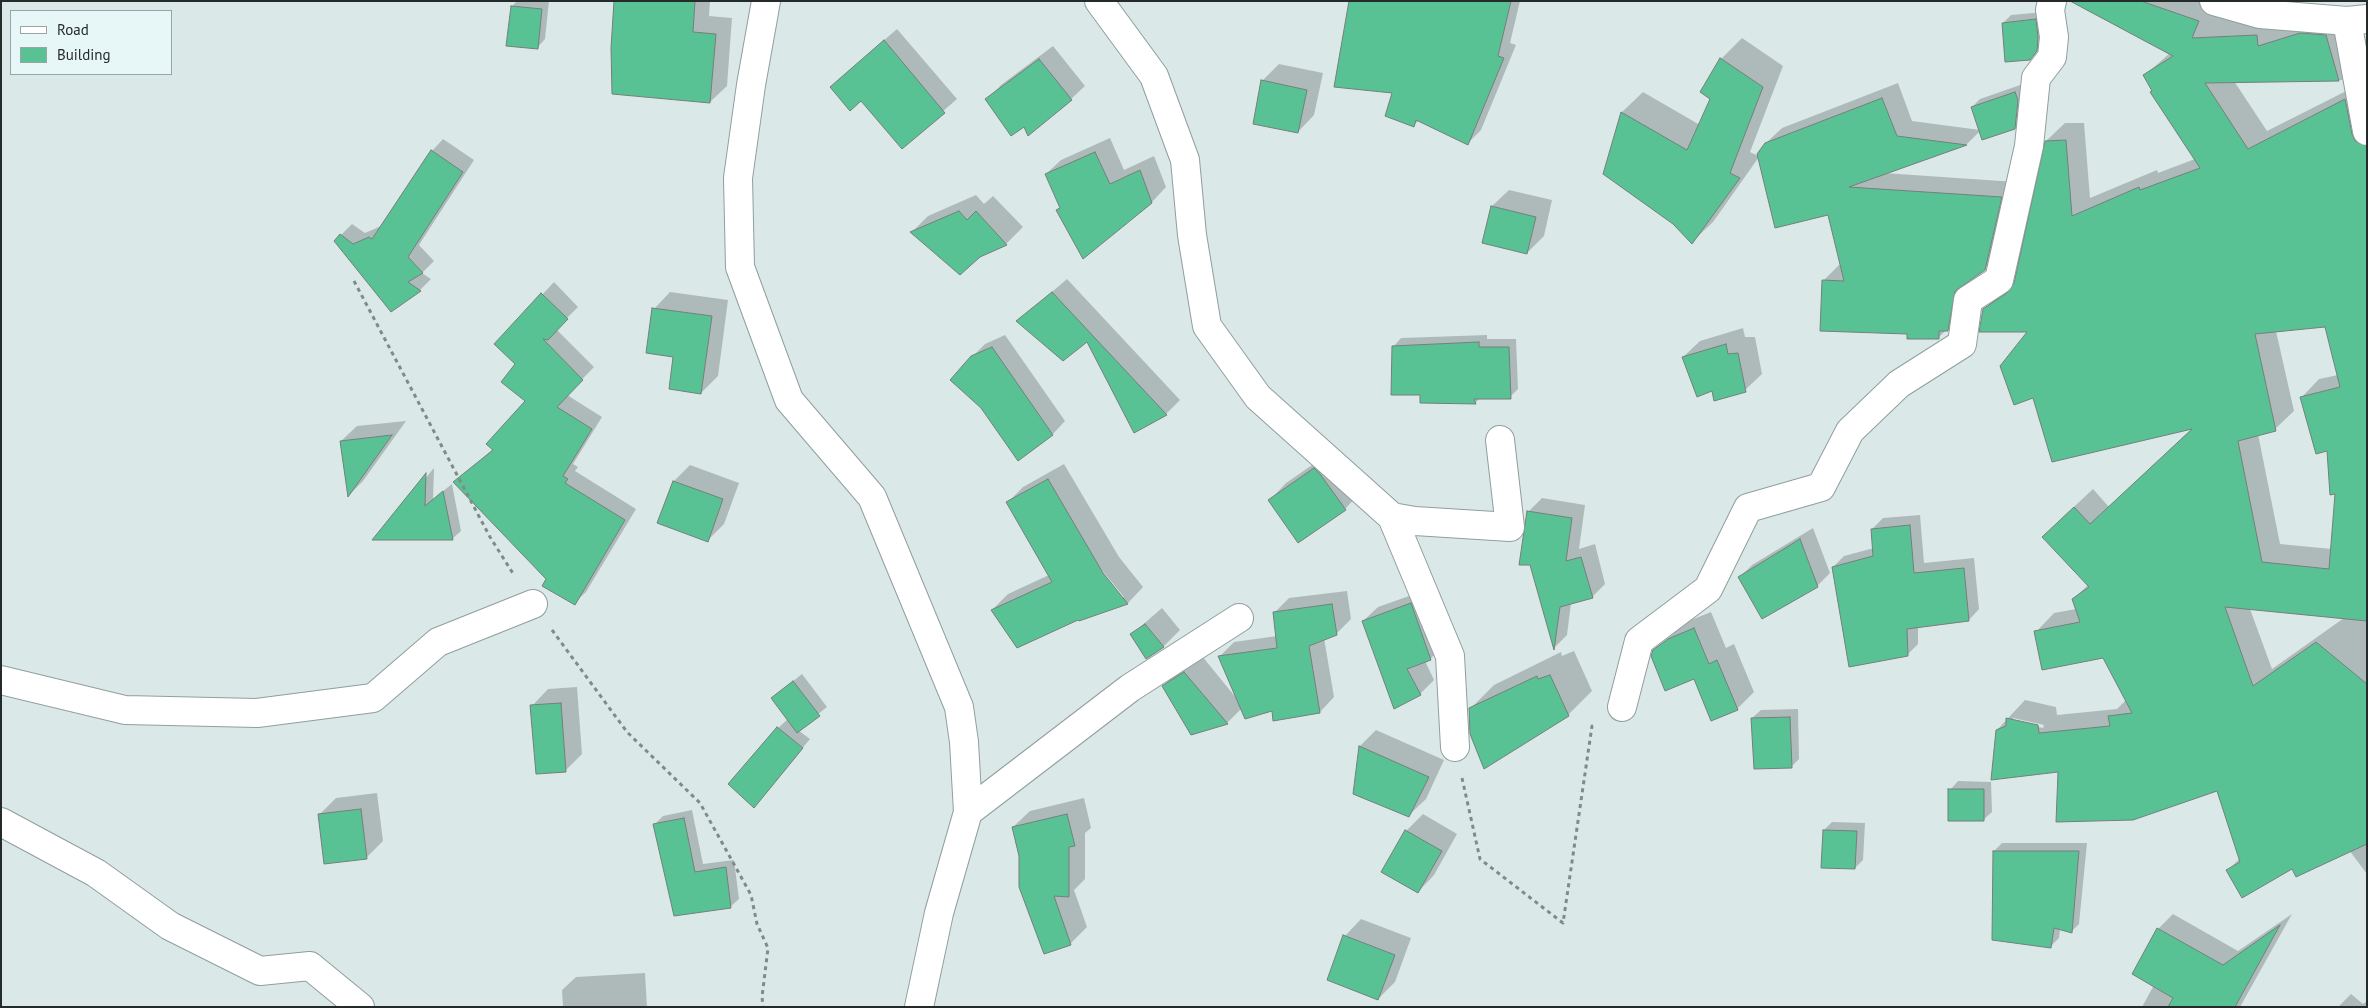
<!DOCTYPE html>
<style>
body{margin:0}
#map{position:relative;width:2368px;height:1008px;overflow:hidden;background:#dae9e8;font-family:"PT Sans",sans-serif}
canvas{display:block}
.frame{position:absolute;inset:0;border:2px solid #252a2a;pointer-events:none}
.legend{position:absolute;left:10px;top:10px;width:162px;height:65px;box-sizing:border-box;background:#e7f6f6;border:1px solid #99a4a4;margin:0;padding:6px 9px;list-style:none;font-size:15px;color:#252a2a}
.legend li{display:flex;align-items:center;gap:10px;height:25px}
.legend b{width:25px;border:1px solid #99a4a4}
</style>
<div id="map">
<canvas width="2368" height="1008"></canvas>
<div class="frame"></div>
<ul class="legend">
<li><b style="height:6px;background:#fff"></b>Road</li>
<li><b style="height:14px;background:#58c295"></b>Building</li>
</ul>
</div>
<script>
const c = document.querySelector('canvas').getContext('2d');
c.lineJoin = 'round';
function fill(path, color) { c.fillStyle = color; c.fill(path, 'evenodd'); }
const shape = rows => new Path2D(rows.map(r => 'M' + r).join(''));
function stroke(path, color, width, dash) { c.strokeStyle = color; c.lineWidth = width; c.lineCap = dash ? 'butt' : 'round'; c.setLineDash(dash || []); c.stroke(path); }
fill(shape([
 [517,1,549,1,545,39,537,48,512,6],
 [615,1,710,1,709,16,732,18,727,86,710,102],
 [1350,1,1520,1,1510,43,1516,45,1481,130,1468,143,1419,120,1414,125,1394,92],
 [2112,1,2240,1,2344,17,2360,62,2342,80,2234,81,2267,131,2364,82,2367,96,2367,874,2349,850,2293,867,2228,870,2240,858,2217,789,2059,770,1997,730,2025,700,2056,707,2057,715,2117,709,2126,700,2104,657,2036,632,2054,613,2076,609,2073,599,2088,585,2062,518,2093,489,2109,507,2194,427,2029,331,1984,310,2002,291,2016,283,2046,141,2065,123,2084,123,2090,198,2157,170,2158,173,2195,159,2145,75,2170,53],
 [2326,325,2338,375,2319,379,2301,398,2328,449,2337,493,2332,549,2280,544,2258,434,2275,429,2294,411,2276,331],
 [2250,609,2344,618,2272,669],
 [2013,718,2044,725,2043,728,2013,721],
 [2044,12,2045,42,2030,59,2003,23,2011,15],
 [897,29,957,99,902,147,844,75],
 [1742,38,1783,66,1750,152,1758,156,1766,143,1782,128,1898,83,1912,121,1980,130,1972,107,1980,99,2023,84,2023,119,2014,128,1980,131,1967,144,1884,173,2016,182,2000,254,1984,269,1969,280,1963,314,1938,338,1823,281,1839,265,1842,265,1829,213,1759,157,1713,222,1692,242,1674,223,1604,173,1622,112,1643,92,1700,125,1712,98,1702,92,1721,59],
 [1053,46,1085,86,1071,99,1025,126,987,99,1001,85],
 [1279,64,1323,73,1314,115,1298,132,1262,81],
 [1110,138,1124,170,1154,156,1166,187,1152,202,1057,210,1060,207,1046,174,1061,160],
 [443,139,474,160,419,245,434,261,422,273,431,279,420,290,391,310,335,241,352,224,365,233,381,226,432,151],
 [1509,190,1552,200,1544,236,1527,253,1492,206],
 [976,195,984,204,993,196,1023,227,1006,244,979,256,912,232,928,216],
 [1067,279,1180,400,1166,414,1134,431,1087,340,1018,321],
 [554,282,578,307,556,329,594,367,567,395,602,417,573,464,578,467,575,471,636,509,586,592,574,603,547,579,455,482,493,449,527,401,517,364,496,344],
 [670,292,728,300,718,376,701,393,654,309],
 [1743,328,1745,337,1755,337,1762,374,1745,390,1712,389,1683,357,1700,341],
 [1005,335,1065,421,1053,434,1019,459,982,407,972,357,985,344],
 [1487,335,1487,339,1516,339,1518,389,1510,397,1480,398,1475,403,1421,394,1393,347,1401,338],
 [406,421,363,481,349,495,341,441,357,426],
 [1331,452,1361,492,1345,509,1270,500,1286,483],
 [1064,464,1119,557,1143,587,1128,603,1080,620,992,610,1008,594,1049,575,1008,502,1023,487],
 [1100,568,1124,597,1121,597,1098,569],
 [690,465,739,483,724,524,707,541,674,481],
 [434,468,433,499,452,484,461,531,452,539,375,539],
 [1542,498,1585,505,1579,549,1595,544,1605,584,1592,597,1571,603,1567,635,1554,648,1528,512],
 [1920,515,1924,563,1974,558,1979,609,1969,620,1918,626,1918,644,1907,655,1833,567,1844,556,1874,548,1872,529,1883,518],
 [1813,528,1830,573,1817,586,1739,578,1752,565],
 [1426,590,1445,645,1430,659,1425,661,1434,680,1420,694,1363,621,1378,607],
 [1347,591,1351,619,1336,634,1324,638,1334,697,1320,712,1242,708,1227,723,1192,734,1163,686,1180,670,1202,656,1237,699,1220,656,1234,642,1277,636,1275,612,1289,598],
 [1162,608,1180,630,1164,646,1146,658,1132,634],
 [1711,612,1726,648,1734,644,1754,692,1737,709,1654,651,1686,622],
 [1574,651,1592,691,1568,715,1470,709,1494,685,1561,652,1562,656],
 [802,674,827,707,798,730,810,739,754,807,778,728,788,719,772,698],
 [577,687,582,754,565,771,532,706,548,689],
 [1798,709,1799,759,1791,767,1752,718,1761,710],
 [1376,730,1444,760,1426,799,1409,815,1354,793,1360,746],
 [1958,781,1991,782,1992,812,1983,820,1950,790],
 [377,793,383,841,366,858,320,814,336,798],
 [1084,798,1091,828,1085,833,1085,879,1074,890,1087,927,1070,944,1020,856,1013,827,1030,811],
 [692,810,703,864,734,860,739,899,730,907,676,914,655,824,663,816],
 [1423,814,1457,834,1434,875,1418,892,1406,831],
 [1832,822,1865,823,1863,860,1855,868,1824,830],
 [2002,843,2087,843,2079,924,2071,932,2060,929,2059,938,2051,946,1994,851],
 [2173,914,2238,951,2292,914,2240,1007,2142,1007,2154,985,2134,973,2158,929],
 [1361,919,1411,938,1395,982,1378,999,1345,936],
 [645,973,647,1007,563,1007,562,990,576,977],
 [2351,994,2363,1004,2367,1001,2367,1007,2338,1007]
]), '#0003');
const building = shape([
 [614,1,695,1,693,32,716,34,710,103,612,94,611,48,614,1],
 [1349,1,1511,1,1498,56,1504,58,1468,145,1416,120,1414,127,1385,116,1392,93,1334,87,1349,1],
 [2070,1,2141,1,2199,21,2192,38,2257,35,2258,46,2300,33,2326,35,2339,81,2205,83,2248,149,2345,99,2352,134,2355,141,2367,146,2367,621,2225,607,2253,686,2316,642,2367,684,2367,844,2296,877,2292,869,2242,898,2226,870,2240,862,2217,791,2133,820,2056,822,2058,772,1991,780,1996,730,2006,726,2006,718,2038,725,2039,733,2110,726,2108,716,2132,713,2103,658,2042,670,2034,631,2080,622,2072,599,2089,587,2042,537,2074,507,2090,524,2192,429,2052,462,2033,398,2014,405,2000,366,2027,332,1979,332,1983,309,2007,293,2014,283,2045,141,2066,140,2072,216,2139,187,2140,190,2200,168,2150,92,2152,91,2143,75,2173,56,2070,1],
 [2325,327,2340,387,2300,397,2316,454,2327,451,2330,495,2335,494,2329,569,2262,562,2238,441,2276,431,2255,334,2325,327],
 [511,6,542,9,538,49,506,46,511,6],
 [2036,19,2038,37,2037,51,2030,60,2005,62,2002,23,2036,19],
 [884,40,945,113,902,149,861,101,850,111,830,87,884,40],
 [1720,58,1763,87,1730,173,1740,178,1692,244,1673,224,1603,174,1621,112,1687,150,1710,99,1700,92,1720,58],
 [1039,59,1072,100,1028,136,1024,127,1011,136,985,99,1039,59],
 [1261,80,1307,90,1298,133,1253,124,1261,80],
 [2015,92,2018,100,2015,129,1982,140,1971,107,2015,92],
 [1882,98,1897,136,1967,145,1849,187,2002,197,1985,270,1955,291,1948,331,1939,331,1939,339,1907,339,1907,334,1820,331,1822,280,1844,281,1828,215,1775,228,1757,154,1765,143,1882,98],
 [431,150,463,172,408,257,423,273,408,282,421,291,391,312,334,241,340,234,353,244,369,237,372,239,431,150],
 [1095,152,1110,184,1140,170,1152,203,1083,259,1056,210,1060,208,1045,174,1095,152],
 [1491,206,1536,217,1527,254,1482,243,1491,206],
 [959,211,967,220,976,211,1007,245,980,257,960,275,910,232,959,211],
 [1052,292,1094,337,1167,415,1134,433,1087,342,1063,361,1016,321,1052,292],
 [541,293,568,319,548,340,543,339,583,380,557,407,592,429,563,476,568,479,565,483,625,520,575,605,542,586,546,579,453,482,493,450,486,444,525,401,501,382,515,364,494,344,541,293],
 [652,308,712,316,701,394,669,389,673,357,646,353,652,308],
 [1479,342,1479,347,1509,347,1511,399,1474,399,1476,404,1420,403,1420,395,1391,395,1392,346,1479,342],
 [1726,344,1728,354,1738,353,1746,392,1714,401,1712,391,1697,397,1682,357,1726,344],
 [992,347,1053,435,1018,461,981,408,950,380,971,356,992,347],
 [392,435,348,497,340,441,392,435],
 [1314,468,1320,474,1346,510,1298,543,1268,500,1314,468],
 [426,473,425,506,443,491,453,540,372,540,426,473],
 [1048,479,1103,573,1128,604,1079,621,1078,620,1017,648,991,610,1052,582,1006,502,1048,479],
 [673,481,723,499,708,542,657,523,673,481],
 [1527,511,1572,518,1566,561,1581,557,1593,598,1560,607,1554,650,1530,565,1519,565,1527,511],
 [1910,525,1914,573,1964,568,1969,621,1907,629,1908,656,1849,667,1832,567,1873,556,1871,529,1910,525],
 [1800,539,1818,587,1762,619,1738,577,1800,539],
 [1411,603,1431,660,1407,669,1421,695,1394,709,1362,621,1411,603],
 [1332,604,1337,635,1309,646,1320,713,1273,721,1272,711,1245,719,1218,656,1277,648,1273,612,1332,604],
 [1145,624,1164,647,1146,659,1130,634,1145,624],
 [1694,628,1709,664,1717,660,1738,710,1711,721,1694,679,1665,691,1651,656,1653,650,1668,639,1694,628],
 [1184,672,1228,724,1191,735,1162,686,1184,672],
 [1550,675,1569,716,1484,769,1470,734,1469,708,1537,676,1538,679,1550,675],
 [793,681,820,716,797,733,771,698,793,681],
 [561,703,566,772,536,774,530,705,561,703],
 [1790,717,1792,768,1754,769,1751,718,1790,717],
 [777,727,803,748,754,808,728,784,777,727],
 [1359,746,1429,777,1409,817,1353,794,1359,746],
 [1948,789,1984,789,1984,821,1948,821,1948,789],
 [361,809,367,859,324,864,318,814,361,809],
 [1067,814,1075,846,1069,847,1069,897,1054,896,1071,945,1044,954,1019,887,1019,856,1012,827,1067,814],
 [684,818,695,872,726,867,731,908,674,916,653,824,684,818],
 [1405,830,1442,851,1418,893,1381,872,1405,830],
 [1823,830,1857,831,1855,869,1821,868,1823,830],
 [1993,851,2079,851,2072,933,2054,928,2051,948,1992,940,1993,851],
 [2280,925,2235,1007,2168,1007,2173,998,2132,974,2157,928,2223,965,2280,925],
 [1343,935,1395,955,1378,1000,1327,980,1343,935]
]);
fill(building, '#58c295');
stroke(building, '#747f7a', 1);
const minor = shape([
 [766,1,751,85,738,178,740,267,789,400,872,497,959,707,964,742,968,812,939,913,919,1007],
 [1099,1,1154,76,1185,160,1192,235,1207,326,1258,397,1392,517,1415,521,1510,527,1500,440],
 [2214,1,2260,14,2347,21,2367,19],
 [2347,21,2367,131],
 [1392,517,1450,656,1455,747],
 [1,680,125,710,257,713,373,698,438,642,533,604],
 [1622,707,1639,641,1708,589,1748,508,1821,487,1850,431,1899,384,1962,344,1968,300,1999,280,2029,146,2036,78,2052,57,2054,37,2050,10,2052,1],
 [968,812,1130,688,1239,618],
 [1,822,96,873,170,926,260,971,310,966,360,1007]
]);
stroke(minor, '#909e9e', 30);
stroke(shape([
 [354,281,490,537,514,575],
 [552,630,627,732,700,803,751,895,757,924,768,948,762,997,763,1007],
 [1462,778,1480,859,1563,923,1592,726,1594,725]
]), '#808a89', 3, [4, 4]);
stroke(minor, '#fff', 28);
</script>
